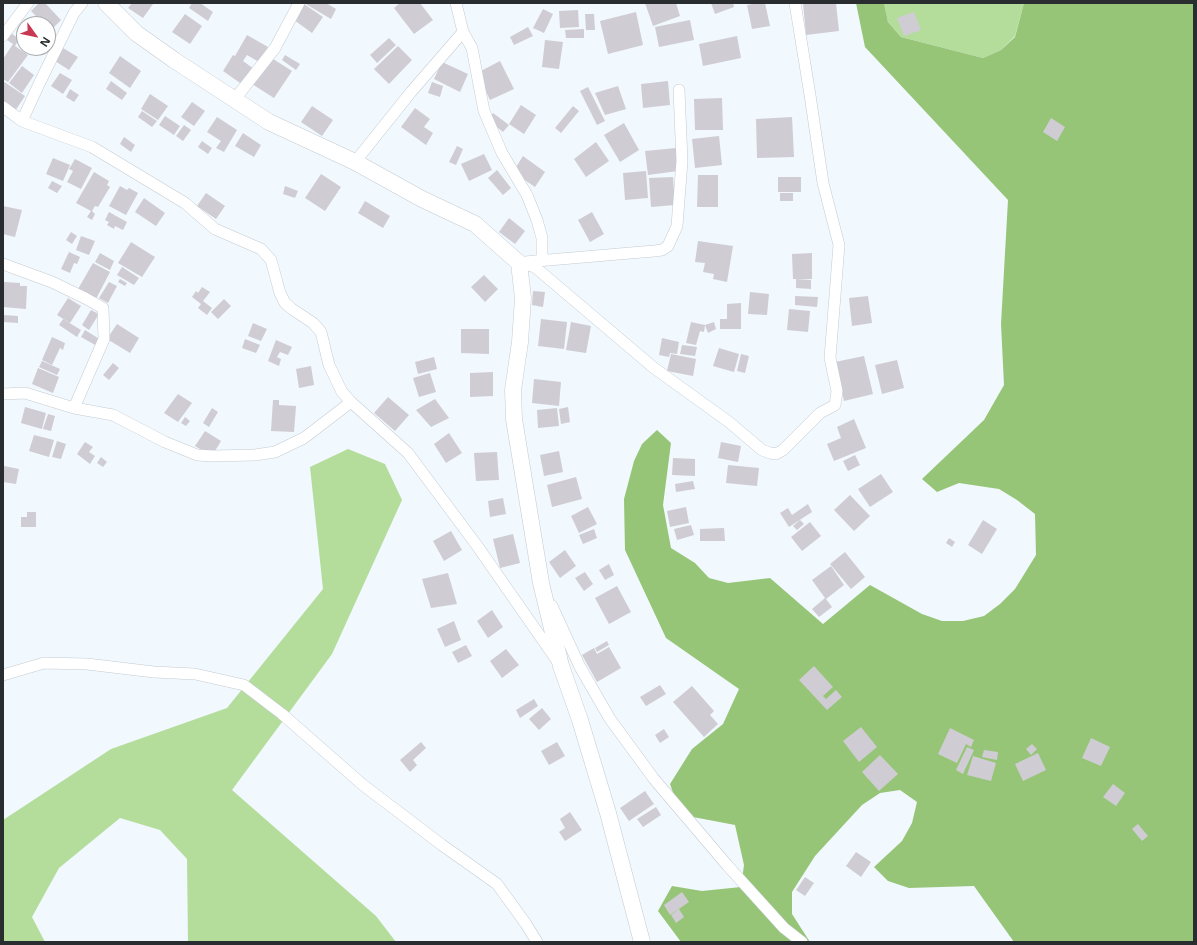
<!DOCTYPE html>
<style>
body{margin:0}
#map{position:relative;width:1197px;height:945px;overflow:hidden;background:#f1f8fe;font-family:"Open Sans",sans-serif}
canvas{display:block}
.frame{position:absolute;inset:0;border:4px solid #2a2d2f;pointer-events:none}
.north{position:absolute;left:16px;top:16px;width:40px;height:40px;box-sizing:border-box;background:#fff;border:1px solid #aaabac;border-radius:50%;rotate:123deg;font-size:11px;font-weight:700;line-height:16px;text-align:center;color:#2a2d2f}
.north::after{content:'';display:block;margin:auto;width:14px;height:18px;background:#c83852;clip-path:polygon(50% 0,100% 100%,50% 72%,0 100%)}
</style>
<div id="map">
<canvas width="1197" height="945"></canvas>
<div class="frame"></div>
<div class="north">N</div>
</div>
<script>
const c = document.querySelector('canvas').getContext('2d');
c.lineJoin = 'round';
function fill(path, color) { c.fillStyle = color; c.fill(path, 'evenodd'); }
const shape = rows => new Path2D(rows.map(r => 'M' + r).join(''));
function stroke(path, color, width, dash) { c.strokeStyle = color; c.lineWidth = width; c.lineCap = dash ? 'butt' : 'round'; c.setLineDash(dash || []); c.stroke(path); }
fill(shape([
 [884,3,1024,3,1015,36,1001,50,983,58,901,37,888,22],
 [348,449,385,464,402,500,332,654,232,790,376,916,396,942,188,942,187,859,160,830,120,818,59,868,32,917,45,942,3,942,3,820,111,749,227,708,323,589,310,467]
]), '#b4dd9b');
fill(shape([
 [856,3,884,3,888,22,901,37,983,58,1001,50,1015,37,1024,3,1194,3,1194,942,1014,942,974,886,909,888,888,881,874,867,902,841,912,823,917,802,900,790,880,793,862,805,815,856,792,892,792,914,810,942,681,942,658,911,672,886,702,891,741,887,744,865,735,825,693,817,677,804,670,784,692,749,723,724,739,689,666,638,625,550,624,499,634,461,642,444,657,430,671,443,663,505,671,548,695,563,709,578,728,583,770,578,823,624,870,585,922,614,942,621,963,621,984,616,1000,604,1015,589,1036,555,1035,514,1017,500,999,489,959,483,937,492,922,479,984,420,1004,385,1001,324,1008,200,865,47]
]), '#96c577');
fill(shape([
 [39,3,45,3,61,20,50,31,48,29,48,24,44,24,31,11],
 [132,3,152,3,153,4,143,18,128,8],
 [192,3,200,3,213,12,208,21,189,8],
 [304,3,326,3,336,9,331,19],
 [400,3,420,3,433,20,414,34,394,8],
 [645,3,676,3,680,16,653,26],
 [711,3,733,3,734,7,715,14],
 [758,3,765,3,770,26,752,29,747,5],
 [803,3,836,3,839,31,806,35],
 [304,4,323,17,312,33,294,20],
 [543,9,553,14,544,33,533,28],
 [578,10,579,27,560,28,559,11],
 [636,12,643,45,608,54,600,21],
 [914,12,921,30,904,36,897,18],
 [185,14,202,26,190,44,172,32],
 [585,14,594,14,595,30,586,30],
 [690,20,694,40,659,47,655,27],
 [528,27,533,36,514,45,510,37],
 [584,29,584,38,566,38,565,30],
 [11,33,19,39,15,46,28,55,8,82,3,79,3,59,13,44,7,40],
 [247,35,268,47,259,62,247,55,243,61,254,69,243,85,223,71,233,55,235,56],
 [737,36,741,58,703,66,699,44],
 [389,38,396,45,377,63,370,55],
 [545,40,563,42,559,69,542,67],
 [398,46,412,60,389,84,374,69],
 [63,48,78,57,69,70,55,61],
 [285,55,300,64,296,70,282,60],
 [120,56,141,71,130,88,109,73],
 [270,57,292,71,274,98,252,84],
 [500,61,514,89,490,100,477,73],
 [442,62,468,74,460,92,434,79],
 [22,66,34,75,22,93,9,83],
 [60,73,72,80,63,94,51,86],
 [3,81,25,96,15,111,3,101],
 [111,81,127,93,122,100,106,89],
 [668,81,670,105,643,108,641,84],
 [432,82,443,86,440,97,428,93],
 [618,86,626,109,605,115,595,93],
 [588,87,605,121,597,125,580,91],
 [70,89,79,95,74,102,66,97],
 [150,94,168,106,158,120,141,109],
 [722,98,723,130,695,130,694,99],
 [192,102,205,111,194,126,181,117],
 [521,105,536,115,524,134,509,124],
 [312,106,333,120,322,136,301,122],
 [573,106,579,111,561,133,555,128],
 [415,108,430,119,424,127,433,133,426,145,401,127],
 [142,111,157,121,152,127,138,117],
 [493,113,509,125,503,132,488,120],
 [165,116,180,126,174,135,159,125],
 [217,117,237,130,224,152,216,148,221,141,207,132],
 [792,117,794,157,757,158,756,119],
 [1051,118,1065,127,1057,141,1043,132],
 [624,123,639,150,620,162,604,135],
 [184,125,191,130,183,141,176,136],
 [243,133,261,145,254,157,235,146],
 [719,136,722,165,695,168,692,139],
 [124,137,135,145,131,152,120,144],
 [202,141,212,148,208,154,198,147],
 [596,142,609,161,586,177,574,159],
 [457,146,463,149,456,165,449,162],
 [676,148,678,171,648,175,645,151],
 [484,154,492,170,469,181,461,164],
 [523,156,545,172,535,187,513,172],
 [53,158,70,165,63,181,46,174],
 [75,159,92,168,81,189,67,182,73,171,69,169],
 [497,170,511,188,503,195,488,178],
 [646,171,648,198,625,200,623,173],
 [94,172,109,181,107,185,110,187,98,207,95,206,92,211,95,214,92,220,87,217,91,211,76,203],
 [321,174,341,187,325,211,305,198],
 [698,175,718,175,718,207,697,207],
 [673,177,675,205,651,207,649,178],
 [778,177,801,177,801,192,778,192],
 [52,181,62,186,57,193,48,188],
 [120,186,127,190,129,188,138,193,126,215,109,206],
 [285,186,298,191,295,198,283,194],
 [206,193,225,206,216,219,197,206],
 [780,193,793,193,793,201,780,201],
 [144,198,165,213,156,226,135,212],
 [365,201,390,216,383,228,358,213],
 [3,206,22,210,15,237,3,234],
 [109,212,127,222,123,230,115,226,114,229,107,225,109,222,105,220],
 [592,212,604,234,590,242,578,220],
 [509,218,525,231,515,244,499,232],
 [71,232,77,236,72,244,66,240],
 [81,236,95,241,89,255,76,250],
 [698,241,733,246,727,282,713,279,714,274,703,272,705,263,695,262],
 [131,242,155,257,142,277,118,263],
 [69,252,80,257,77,264,74,263,70,273,61,269],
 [100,253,114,261,110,270,95,262],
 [812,253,812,279,793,279,792,254],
 [93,263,110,272,96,299,78,289],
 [122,267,139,278,134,285,117,275],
 [484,275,498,289,485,302,471,287],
 [120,279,127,283,125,286,118,282],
 [796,279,811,280,811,289,796,288],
 [4,282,20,283,20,286,27,286,26,309,3,307],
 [109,282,117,286,108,303,99,298],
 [202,287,210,292,203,301,212,308,207,315,198,308,201,304,192,297,196,291,198,293],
 [533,291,545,292,543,307,532,305],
 [750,292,769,294,767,315,748,314],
 [795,296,818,297,817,307,795,305],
 [868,296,872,323,852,326,849,298],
 [68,298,81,306,70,323,57,315],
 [224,299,231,306,218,319,211,312],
 [741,303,741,329,720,329,720,319,727,319,727,304],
 [789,309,810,311,808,332,787,330],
 [91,310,99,314,89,330,82,325],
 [3,315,18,316,18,323,3,322],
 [63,319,81,330,77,337,59,325],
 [541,319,567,322,564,349,538,346],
 [571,322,591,326,586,353,566,350],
 [691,322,705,325,704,332,700,331,696,345,686,343],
 [714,322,716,329,708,333,705,325],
 [253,323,267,329,261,341,248,336],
 [117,324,139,338,130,353,107,339],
 [461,329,489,329,489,354,461,353],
 [85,330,101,340,97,346,81,337],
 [52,337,65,343,63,350,60,348,52,365,42,360],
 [662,338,679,342,677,354,670,353,669,357,659,355],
 [245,339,260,345,256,353,242,348],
 [276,340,292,347,288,355,280,352,277,357,281,359,279,366,268,361],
 [682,345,697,347,695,356,680,354],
 [719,348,739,354,734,372,713,366],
 [671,354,696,359,693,376,667,371],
 [741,354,749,356,745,373,737,371],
 [864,356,873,394,844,401,835,362],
 [434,357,437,369,418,374,415,362],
 [897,360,904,388,882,394,875,365],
 [42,361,60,369,57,375,39,367],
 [113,363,119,368,109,380,103,375],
 [311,366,314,385,299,388,296,369],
 [38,368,59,377,53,393,32,384],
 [493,372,493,396,470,397,470,373],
 [430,373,436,392,419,397,413,378],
 [534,379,561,382,559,406,532,403],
 [178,394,192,403,178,422,164,413],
 [388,397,409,415,395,431,374,413],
 [435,399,449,418,431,427,416,410],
 [273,400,279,400,279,405,296,406,294,432,271,431],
 [25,407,46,413,42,429,21,423],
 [568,407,570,422,561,424,559,409],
 [212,408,218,412,209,427,203,423],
 [557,408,559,426,538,428,537,410],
 [48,414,55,416,51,431,43,429],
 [185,417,190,421,186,426,181,423],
 [854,419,866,448,834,461,827,444,841,438,837,427],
 [205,431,221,441,212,456,195,446],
 [449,433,462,453,446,463,434,444],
 [34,435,54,440,49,457,29,451],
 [57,441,66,444,61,459,52,457],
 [85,442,93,447,89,452,95,456,90,464,77,454],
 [721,442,741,446,738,462,718,458],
 [559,451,563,472,544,476,540,455],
 [497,452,499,480,476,481,474,453],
 [855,455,860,465,848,471,843,461],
 [101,457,107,462,103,467,97,463],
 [673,458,695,459,695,476,672,475],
 [728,465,759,468,757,486,726,483],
 [4,466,19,469,16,484,3,482],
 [881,474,893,492,870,507,858,489],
 [576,477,582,499,552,507,547,485],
 [693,481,695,489,676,492,675,484],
 [850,495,870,516,854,531,834,510],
 [503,498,506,514,490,517,488,501],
 [808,504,812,512,789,527,780,513,788,508,792,515],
 [588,507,597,524,579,533,571,516],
 [686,507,689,523,670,527,667,511],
 [27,512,36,512,36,527,21,527,21,517,27,517],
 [800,520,804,524,797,530,793,526],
 [983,520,997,529,982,554,968,545],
 [810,522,821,536,802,551,791,537],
 [691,525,694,535,677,540,674,529],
 [724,528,725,541,700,541,700,529],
 [594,529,597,538,583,544,579,535],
 [451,531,462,550,444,561,433,541],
 [513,534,520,563,500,568,493,539],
 [949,538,955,542,952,547,946,543],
 [565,550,576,566,560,578,549,562],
 [845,552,865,577,851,589,830,564],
 [609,564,614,575,605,580,599,570],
 [831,566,844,585,826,599,832,607,819,617,812,609,825,598,812,580],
 [585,572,593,584,584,591,575,578],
 [448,573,457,604,431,608,422,579],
 [617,586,631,612,609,624,595,598],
 [492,610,503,627,488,638,477,621],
 [454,621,461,640,445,647,437,629],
 [607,641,609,645,597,652,595,648],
 [466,645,472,656,458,663,452,652],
 [609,647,621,668,597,682,582,655,594,648,597,654],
 [506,649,519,665,502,678,490,661],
 [814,666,833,687,823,696,826,699,836,690,842,697,827,710,799,680],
 [660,685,666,694,646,706,640,697],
 [692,686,714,711,710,715,718,724,704,737,673,702],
 [534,699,538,706,520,718,516,710],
 [542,708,551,719,539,730,529,719],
 [861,727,877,747,859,762,843,741],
 [950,728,974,740,971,747,966,744,957,763,938,754],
 [664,729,669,737,660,743,655,735],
 [1091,738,1110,747,1101,766,1082,758],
 [421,742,426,748,413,760,417,765,410,772,400,760],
 [557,742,565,756,549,765,541,751],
 [1032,744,1037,749,1031,755,1026,749],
 [967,747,974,750,963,774,956,770],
 [984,750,998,752,997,760,982,757],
 [1038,753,1046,770,1023,781,1015,764],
 [880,755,898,774,879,791,862,772],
 [973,756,996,763,991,781,967,775],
 [1113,784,1125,793,1116,806,1103,797],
 [645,791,654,804,629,821,620,808],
 [656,807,661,815,643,827,637,819],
 [570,812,582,830,565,841,559,832,565,828,560,819],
 [1138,824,1148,836,1142,841,1132,829],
 [856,852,871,862,861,877,846,866],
 [805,877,814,883,805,896,796,890],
 [682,892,689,902,670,915,664,905],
 [679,909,684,917,676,923,671,915]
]), '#d0ccd4');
const minor = shape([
 [456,3,463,32,472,48,484,111,502,153,527,195,537,220,542,238,542,260],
 [3,36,28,3],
 [235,99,275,48,299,3],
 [3,107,22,121,92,147,185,203,215,229,261,249,271,260,280,293,285,303,292,309,313,323,321,332,329,365,342,392,351,402,408,453,478,547,556,659],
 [22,121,39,84,74,13,82,3],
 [355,162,411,92,463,32],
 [525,262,654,251,662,250,668,246,677,226,682,161,679,90],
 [519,263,535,267,654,368,729,422,762,450,770,453,776,454,783,450,820,413,835,405,837,391,830,358,839,245,823,183,810,95,795,3],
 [3,264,52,282,85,298,103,308,104,339,74,408],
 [3,394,25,393,74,408,113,415,165,442,197,455,213,456,255,455,275,452,304,438,351,402],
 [552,606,580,667,610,719,654,779,727,865,784,928,802,942],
 [3,675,44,663,87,664,154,672,195,674,244,685,282,714,363,785,442,845,497,884,526,924,537,942]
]);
const secondary = shape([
 [106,3,136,33,174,60,269,122,355,162,422,199,475,224,519,263,523,298,520,342,513,390,514,419,541,583,561,666,580,720,608,813,642,942]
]);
stroke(minor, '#c4cbd1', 12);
stroke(secondary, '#c4cbd1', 17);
stroke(minor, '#fff', 11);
stroke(secondary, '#fff', 16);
</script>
